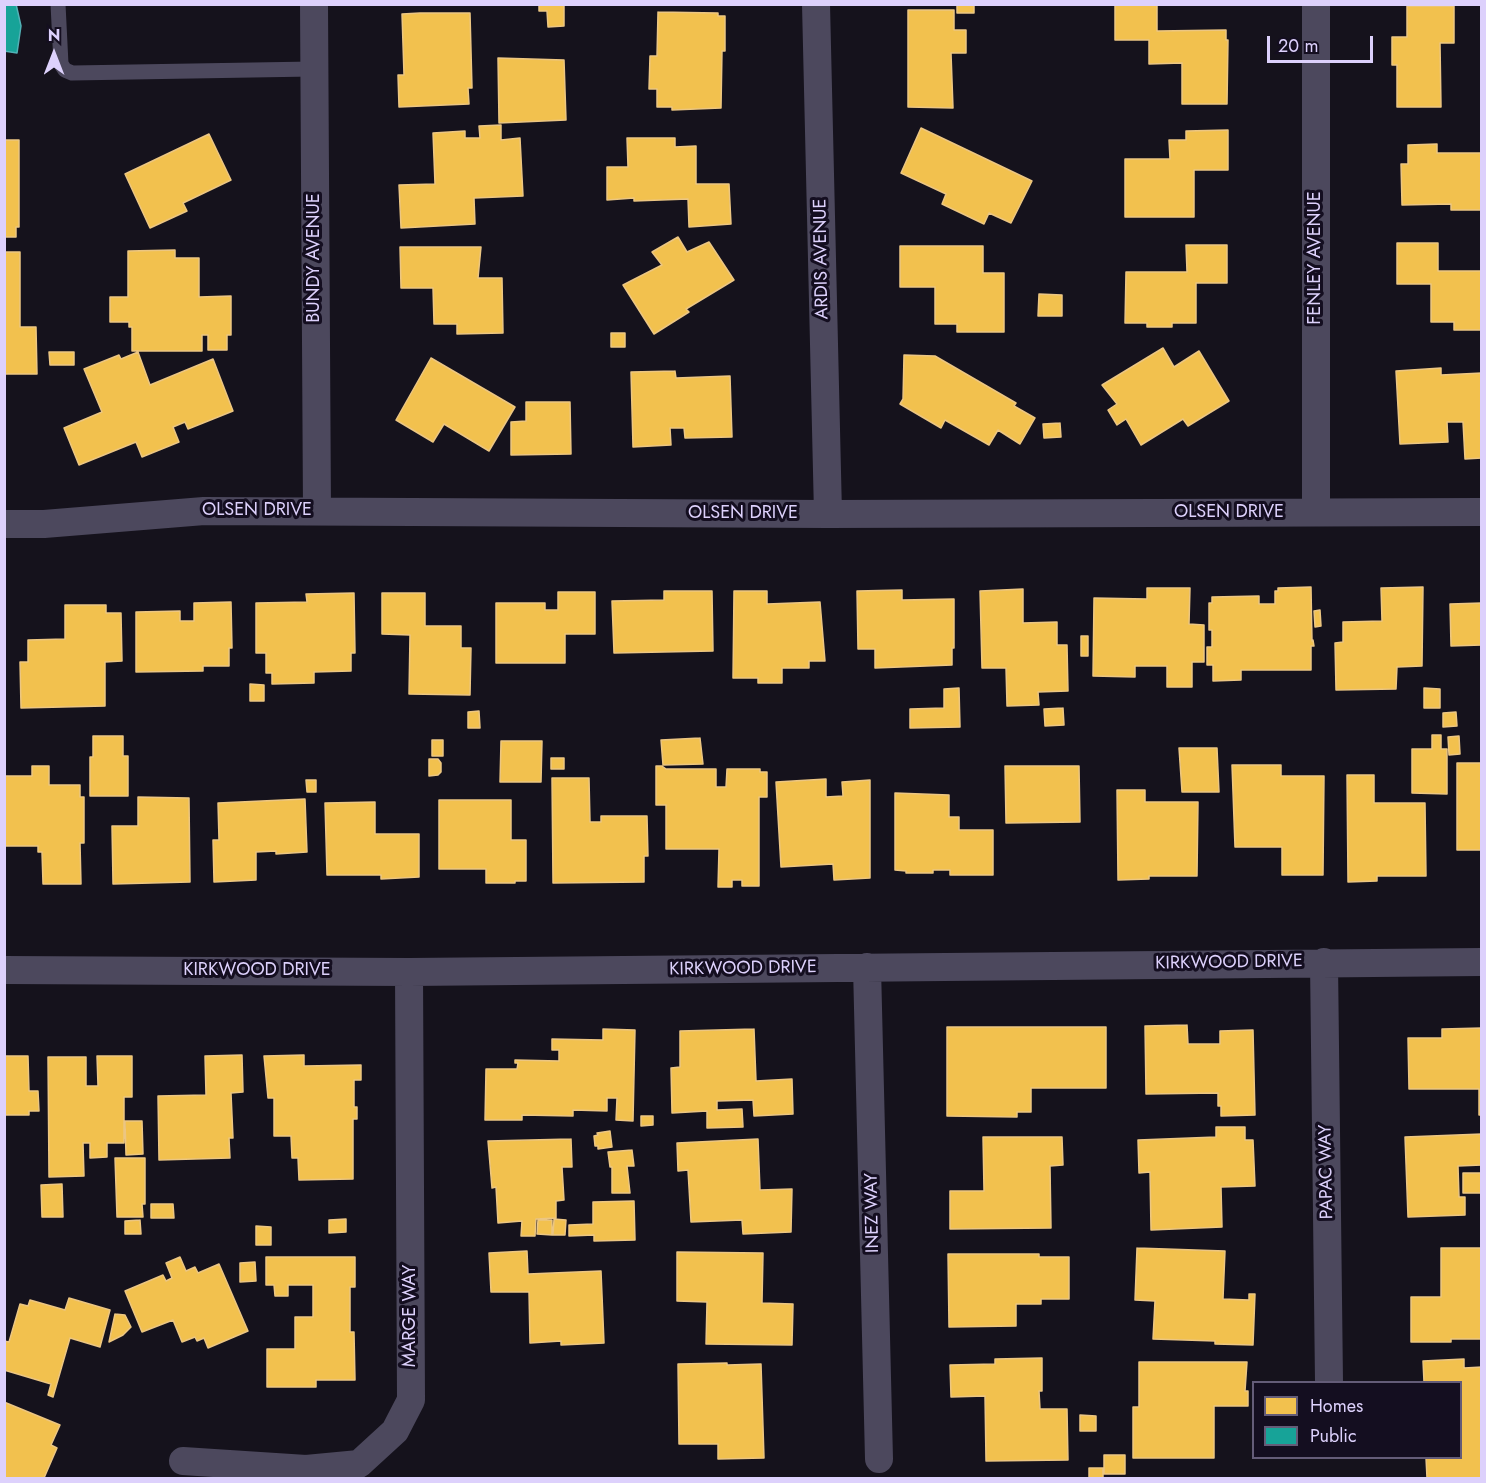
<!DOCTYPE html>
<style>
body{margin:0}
#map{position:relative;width:1486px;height:1483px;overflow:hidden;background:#15121c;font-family:Jost,sans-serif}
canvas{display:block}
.frame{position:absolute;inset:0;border:6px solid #ddd1fc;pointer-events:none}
.legend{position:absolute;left:1252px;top:1381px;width:210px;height:78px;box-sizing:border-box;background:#140e20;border:2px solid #645c78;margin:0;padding:8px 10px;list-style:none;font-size:18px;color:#ddd1fc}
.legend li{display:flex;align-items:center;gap:12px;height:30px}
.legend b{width:30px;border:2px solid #645c78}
.north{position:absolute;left:24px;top:24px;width:60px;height:60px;-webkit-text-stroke:4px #140e20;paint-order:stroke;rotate:0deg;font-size:16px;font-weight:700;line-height:24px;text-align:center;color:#ddd1fc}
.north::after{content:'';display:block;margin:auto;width:21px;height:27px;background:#ddd1fc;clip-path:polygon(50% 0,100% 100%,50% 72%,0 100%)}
.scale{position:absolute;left:1267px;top:36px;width:106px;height:27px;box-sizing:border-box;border:3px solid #ddd1fc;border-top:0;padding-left:8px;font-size:18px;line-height:21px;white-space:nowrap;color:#ddd1fc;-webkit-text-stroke:4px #140e20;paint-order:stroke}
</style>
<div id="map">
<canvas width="1486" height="1483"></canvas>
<div class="frame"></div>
<ul class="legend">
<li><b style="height:16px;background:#f2c14e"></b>Homes</li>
<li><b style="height:16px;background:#17a398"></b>Public</li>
</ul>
<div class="north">N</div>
<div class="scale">20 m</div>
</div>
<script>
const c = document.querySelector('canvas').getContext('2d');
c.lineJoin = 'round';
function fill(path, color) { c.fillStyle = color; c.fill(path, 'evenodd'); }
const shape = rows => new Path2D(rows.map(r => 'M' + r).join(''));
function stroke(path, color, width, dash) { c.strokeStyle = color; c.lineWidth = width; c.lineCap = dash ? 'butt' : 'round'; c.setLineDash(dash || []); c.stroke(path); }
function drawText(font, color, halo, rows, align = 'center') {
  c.font = font + ' Jost,sans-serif'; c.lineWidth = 6; c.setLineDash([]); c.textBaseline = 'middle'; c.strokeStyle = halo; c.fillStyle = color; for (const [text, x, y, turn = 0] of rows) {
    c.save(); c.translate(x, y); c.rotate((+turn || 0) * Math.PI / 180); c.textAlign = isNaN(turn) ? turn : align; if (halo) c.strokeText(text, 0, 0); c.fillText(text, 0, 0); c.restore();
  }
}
const homes = shape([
 [539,4,564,4,564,26,548,27,547,11,539,11,539,4],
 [957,4,974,4,974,13,957,13,957,4],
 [1115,4,1157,4,1157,31,1226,30,1226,40,1228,40,1227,104,1182,104,1182,63,1149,64,1149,40,1115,40,1115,4],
 [1407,6,1454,6,1454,43,1440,43,1441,107,1397,107,1397,65,1392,65,1392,37,1407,37,1407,6],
 [908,10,954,10,954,30,966,30,966,53,951,53,953,108,908,107,908,10],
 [658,12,718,13,718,16,725,16,725,51,722,51,721,108,672,110,672,107,657,107,657,89,649,89,650,56,657,56,658,12],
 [420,13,470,13,472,88,468,88,469,104,399,107,398,75,404,75,402,14,420,13],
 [498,58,564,60,566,120,499,123,498,58],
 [501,125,501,140,520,138,523,196,474,198,475,224,401,228,399,185,435,184,433,133,465,131,465,138,480,138,479,126,501,125],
 [921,128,1032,181,1011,223,989,213,984,224,942,204,946,194,901,173,921,128],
 [1228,130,1228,170,1194,170,1194,217,1125,217,1125,159,1170,159,1169,140,1186,140,1186,131,1228,130],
 [209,134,231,180,183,203,187,211,150,228,125,174,209,134],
 [627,138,675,138,675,147,696,146,696,184,729,184,731,224,689,227,688,199,634,201,634,198,607,200,607,167,628,167,627,138],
 [4,140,19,140,19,227,16,227,16,237,4,237,4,140],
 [1437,144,1437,153,1482,153,1482,210,1451,210,1451,204,1402,205,1401,164,1408,164,1408,145,1437,144],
 [678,237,687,252,709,242,734,280,686,309,689,312,654,334,623,285,662,265,652,252,678,237],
 [1397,243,1438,243,1438,271,1482,271,1482,330,1454,330,1454,322,1431,322,1431,284,1397,284,1397,243],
 [1186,245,1227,245,1227,283,1196,283,1196,323,1172,323,1172,327,1147,327,1147,323,1125,323,1126,272,1187,272,1186,245],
 [900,246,983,246,983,273,1004,273,1004,332,957,332,957,324,935,324,935,287,900,287,900,246],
 [400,247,481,247,478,278,502,278,503,333,457,334,457,324,434,324,433,288,401,288,400,247],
 [175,250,175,258,199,258,199,297,231,296,231,335,227,335,227,350,208,350,208,335,202,335,202,351,132,351,132,327,129,327,129,322,110,322,110,297,128,297,128,251,175,250],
 [4,252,20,252,20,327,36,327,37,374,4,374,4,252],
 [1039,294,1062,295,1062,316,1038,316,1039,294],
 [611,333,625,333,625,347,611,347,611,333],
 [1163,348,1174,367,1199,351,1229,401,1188,426,1183,419,1141,445,1126,419,1117,425,1108,410,1117,404,1102,385,1163,348],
 [49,352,74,352,74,365,50,365,49,352],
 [138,352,150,385,213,359,233,411,188,429,185,422,173,427,179,442,142,457,136,442,79,465,64,428,102,412,84,369,119,355,121,359,138,352],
 [904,355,935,356,1016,403,1014,406,1035,418,1020,444,998,430,989,445,945,420,941,428,900,404,903,399,904,355],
 [431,358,515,407,489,451,444,424,433,442,396,420,431,358],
 [1441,368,1441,375,1482,373,1482,458,1465,459,1463,422,1447,422,1448,442,1400,444,1396,371,1441,368],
 [675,371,676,378,730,376,732,437,685,438,684,428,670,428,671,445,633,447,631,372,675,371],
 [526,402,570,402,571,454,511,455,511,422,526,421,526,402],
 [1060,423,1061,437,1044,438,1043,424,1060,423],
 [1311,587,1312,641,1313,640,1314,646,1311,646,1311,670,1241,670,1241,680,1213,681,1213,665,1207,665,1207,647,1212,647,1212,630,1209,630,1209,603,1212,603,1212,597,1259,596,1259,604,1275,604,1275,591,1278,591,1278,588,1311,587],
 [1423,587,1422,666,1397,667,1396,689,1336,690,1335,643,1343,642,1343,622,1382,621,1381,588,1423,587],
 [1147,588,1190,588,1189,624,1204,625,1204,662,1192,662,1192,687,1167,687,1167,666,1135,666,1135,677,1093,676,1094,598,1147,599,1147,588],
 [1023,589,1023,623,1057,622,1057,645,1067,645,1068,691,1038,692,1039,705,1007,706,1006,668,982,668,980,591,1023,589],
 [902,590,902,600,954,599,954,648,952,648,952,665,875,668,875,649,858,649,857,591,902,590],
 [664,591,712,591,713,651,614,653,612,601,664,600,664,591],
 [734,591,767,591,767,604,820,602,825,661,809,661,809,668,782,668,782,683,758,683,758,678,733,678,734,591],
 [558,592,595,592,595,634,565,634,565,663,496,663,496,603,545,603,545,610,558,610,558,592],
 [354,593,355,653,351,653,351,671,314,672,314,683,272,684,272,673,266,673,266,653,256,653,256,603,307,602,306,594,354,593],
 [382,593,425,593,425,626,461,626,461,648,471,648,470,695,409,694,410,635,382,634,382,593],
 [231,602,232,648,229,648,229,666,203,666,203,671,136,672,136,612,180,611,180,621,194,621,194,603,231,602],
 [1482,603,1482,645,1451,646,1450,604,1482,603],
 [65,605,106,605,106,613,121,613,122,661,105,662,105,706,21,708,20,662,28,662,28,640,65,639,65,605],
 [1320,610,1321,626,1315,627,1314,611,1320,610],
 [1081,636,1088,636,1088,656,1081,656,1081,636],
 [250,684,264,685,264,701,250,701,250,684],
 [959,688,960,727,910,728,910,709,944,708,944,689,959,688],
 [1424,688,1440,689,1440,708,1424,708,1424,688],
 [1063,708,1064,725,1045,726,1044,709,1063,708],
 [479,711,480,728,468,728,468,712,479,711],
 [1456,712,1457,726,1443,727,1443,713,1456,712],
 [1432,735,1441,735,1441,749,1447,749,1447,794,1412,793,1412,749,1432,749,1432,735],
 [93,736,123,736,123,756,128,756,128,796,90,796,90,757,93,757,93,736],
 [1459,736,1460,754,1449,755,1448,737,1459,736],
 [700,738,703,764,663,765,661,740,700,738],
 [432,740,443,740,443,756,432,756,432,740],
 [501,741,542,741,541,782,500,782,501,741],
 [1179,748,1217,748,1219,792,1182,792,1179,748],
 [551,758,564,758,564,769,551,769,551,758],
 [429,759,438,759,441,763,441,772,438,775,429,776,429,759],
 [1457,763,1482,763,1482,850,1457,850,1457,763],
 [1232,765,1281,765,1281,776,1324,776,1323,875,1282,875,1282,847,1235,847,1232,765],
 [32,766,49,766,49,785,80,785,80,797,84,797,84,843,80,843,81,884,43,884,42,852,38,852,38,846,4,846,4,776,32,776,32,766],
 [656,766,662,766,666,769,716,769,716,787,726,787,727,769,760,769,760,772,767,772,767,797,759,797,759,886,742,886,742,880,732,880,732,887,718,887,719,849,666,849,666,805,656,805,656,766],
 [1005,766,1079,766,1080,822,1006,823,1005,766],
 [1347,775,1374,775,1374,803,1425,803,1426,876,1377,876,1377,881,1348,882,1347,775],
 [552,778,589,778,590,822,601,822,601,816,647,816,648,856,644,856,644,882,553,883,552,778],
 [826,779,826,797,843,796,842,782,870,780,870,878,834,880,833,864,781,867,776,782,826,779],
 [306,780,316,780,316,792,307,792,306,780],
 [1117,790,1145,790,1145,802,1198,802,1197,876,1149,876,1149,879,1118,880,1117,790],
 [895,793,949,795,949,817,959,817,959,830,993,830,993,875,950,875,950,870,933,870,933,873,906,873,906,871,895,870,895,793],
 [138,797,189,798,190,882,113,884,112,826,138,826,138,797],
 [305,799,307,852,276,854,276,851,256,852,256,880,214,882,213,840,219,840,218,803,305,799],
 [439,800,511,800,511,840,526,840,526,881,515,881,515,883,486,883,486,869,439,869,439,800],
 [375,802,375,834,419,834,419,877,381,879,381,875,327,875,325,803,375,802],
 [1187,1025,1188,1044,1220,1044,1220,1031,1253,1030,1255,1115,1221,1116,1221,1106,1218,1106,1218,1093,1146,1094,1145,1026,1187,1025],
 [947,1027,1106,1027,1106,1088,1031,1088,1031,1112,1017,1112,1017,1117,947,1116,947,1027],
 [1482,1028,1482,1115,1479,1115,1479,1089,1409,1089,1408,1038,1442,1038,1442,1029,1482,1028],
 [603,1029,635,1030,633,1121,616,1120,617,1098,607,1098,607,1111,573,1110,573,1116,522,1115,522,1120,485,1120,486,1069,517,1069,518,1063,515,1063,515,1060,559,1061,559,1050,552,1050,552,1039,603,1040,603,1029],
 [754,1029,756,1081,792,1079,793,1114,754,1116,753,1100,717,1101,717,1110,742,1109,743,1127,707,1128,707,1111,672,1113,671,1068,680,1067,680,1031,754,1029],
 [242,1055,243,1092,231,1093,233,1138,229,1138,230,1158,159,1160,158,1096,206,1095,205,1056,242,1055],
 [304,1055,304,1066,361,1065,361,1080,354,1080,354,1107,357,1107,357,1119,353,1119,353,1179,299,1180,298,1158,292,1158,291,1136,274,1136,274,1098,268,1098,264,1056,304,1055],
 [4,1056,28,1056,29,1091,38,1091,39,1111,29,1111,29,1115,4,1115,4,1056],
 [97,1056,132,1056,132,1097,124,1097,124,1143,107,1143,107,1157,90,1158,90,1143,83,1143,84,1176,49,1177,48,1057,86,1057,86,1086,98,1086,97,1056],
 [641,1116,653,1116,653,1125,641,1126,641,1116],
 [125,1121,142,1121,143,1154,126,1155,125,1121],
 [1216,1127,1245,1127,1245,1140,1253,1140,1255,1186,1221,1187,1222,1227,1151,1230,1150,1172,1139,1173,1138,1140,1216,1137,1216,1127],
 [610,1131,612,1147,598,1149,598,1146,595,1146,594,1136,598,1135,597,1133,610,1131],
 [1482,1134,1482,1165,1458,1166,1459,1197,1465,1197,1465,1215,1408,1217,1405,1137,1482,1134],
 [983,1137,1062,1137,1063,1165,1050,1166,1051,1228,950,1229,950,1191,984,1191,983,1137],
 [571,1139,572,1167,562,1167,564,1200,556,1201,556,1218,536,1219,535,1236,521,1236,522,1221,498,1223,496,1187,492,1188,488,1141,571,1139],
 [758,1139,760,1190,792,1189,791,1232,743,1234,742,1220,691,1222,688,1170,678,1171,677,1143,758,1139],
 [632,1150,634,1166,627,1166,630,1193,612,1193,612,1167,610,1167,608,1152,632,1150],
 [115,1158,145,1158,145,1204,142,1204,143,1217,117,1217,115,1158],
 [1463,1173,1482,1173,1482,1193,1463,1193,1463,1173],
 [62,1184,63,1217,42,1217,41,1185,62,1184],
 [634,1201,635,1240,594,1241,594,1235,569,1236,569,1225,593,1224,593,1202,634,1201],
 [151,1204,173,1204,174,1218,151,1218,151,1204],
 [346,1219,346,1232,329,1233,329,1220,346,1219],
 [554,1219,566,1220,565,1235,553,1235,554,1219],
 [140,1220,141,1234,125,1234,125,1221,140,1220],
 [538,1220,552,1220,552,1235,537,1234,538,1220],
 [256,1226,271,1227,271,1245,256,1245,256,1226],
 [1137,1248,1225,1251,1223,1299,1249,1300,1249,1294,1255,1294,1253,1345,1215,1344,1215,1341,1153,1339,1155,1301,1135,1300,1137,1248],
 [1441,1248,1482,1248,1482,1339,1451,1339,1451,1342,1411,1342,1411,1297,1441,1297,1441,1248],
 [527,1251,528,1274,601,1271,604,1343,561,1345,561,1341,530,1343,529,1292,491,1292,489,1253,527,1251],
 [677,1252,763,1253,762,1303,793,1304,792,1345,706,1344,707,1302,677,1301,677,1252],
 [948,1254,1039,1254,1039,1257,1069,1257,1069,1299,1041,1299,1041,1304,1016,1304,1016,1326,949,1327,948,1254],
 [180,1257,186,1271,195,1267,198,1273,219,1264,248,1331,208,1348,204,1338,197,1341,195,1337,182,1342,173,1320,142,1332,125,1291,163,1275,166,1281,172,1278,166,1263,180,1257],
 [266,1257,355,1257,355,1287,350,1287,350,1332,354,1332,355,1380,316,1380,316,1387,267,1387,267,1349,295,1349,295,1317,313,1317,313,1285,288,1285,288,1296,275,1296,274,1285,266,1285,266,1257],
 [255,1262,256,1281,240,1282,240,1263,255,1262],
 [69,1298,110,1310,100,1347,70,1338,53,1397,48,1395,51,1384,4,1370,4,1341,9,1342,20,1304,28,1306,30,1300,65,1310,69,1298],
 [115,1314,125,1315,131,1327,123,1335,109,1342,115,1314],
 [1042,1358,1042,1391,1039,1391,1040,1409,1067,1409,1068,1460,986,1461,985,1396,951,1397,950,1365,995,1364,995,1359,1042,1358],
 [1464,1359,1464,1368,1482,1367,1481,1478,1427,1478,1426,1458,1460,1458,1460,1382,1424,1382,1423,1361,1464,1359],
 [1139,1362,1247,1362,1245,1391,1248,1391,1248,1406,1214,1406,1214,1458,1133,1458,1133,1407,1139,1407,1139,1362],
 [727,1363,727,1365,761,1364,764,1458,718,1459,718,1444,679,1444,678,1364,727,1363],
 [4,1402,60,1425,51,1445,57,1448,44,1478,4,1478,4,1402],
 [1080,1415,1096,1416,1096,1431,1080,1431,1080,1415],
 [1104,1455,1125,1455,1125,1474,1104,1474,1104,1455],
 [1089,1468,1103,1468,1103,1478,1089,1478,1089,1468]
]);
fill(homes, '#f2c14e');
stroke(homes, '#ecc682', 1.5);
const public = shape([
 [4,4,16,4,21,26,17,53,4,51,4,4]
]);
fill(public, '#17a398');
stroke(public, '#52b1b6', 1.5);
stroke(shape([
 [58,4,61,64,65,70,72,73,313,69]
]), '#4c485d', 15);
stroke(shape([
 [314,4,317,511],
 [816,4,828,514],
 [1316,512,1316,4],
 [4,524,44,524,204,511,828,514,1482,512],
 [1324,962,1329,1382],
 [867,967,879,1459],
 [4,970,409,972,1482,962],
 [183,1461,306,1469,359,1464,395,1431,411,1400,409,972]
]), '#4c485d', 28);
drawText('18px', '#ddd1fc', '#140e20', [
 ["BUNDY AVENUE",315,258,-90],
 ["FENLEY AVENUE",1316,258,-90],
 ["ARDIS AVENUE",822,259,-91],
 ["OLSEN DRIVE",257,511],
 ["OLSEN DRIVE",1229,513],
 ["OLSEN DRIVE",743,514],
 ["KIRKWOOD DRIVE",1229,963,-1],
 ["KIRKWOOD DRIVE",743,969,-1],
 ["KIRKWOOD DRIVE",257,971],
 ["PAPAC WAY",1327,1172,-91],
 ["INEZ WAY",873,1213,-91],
 ["MARGE WAY",411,1316,-90]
]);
</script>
